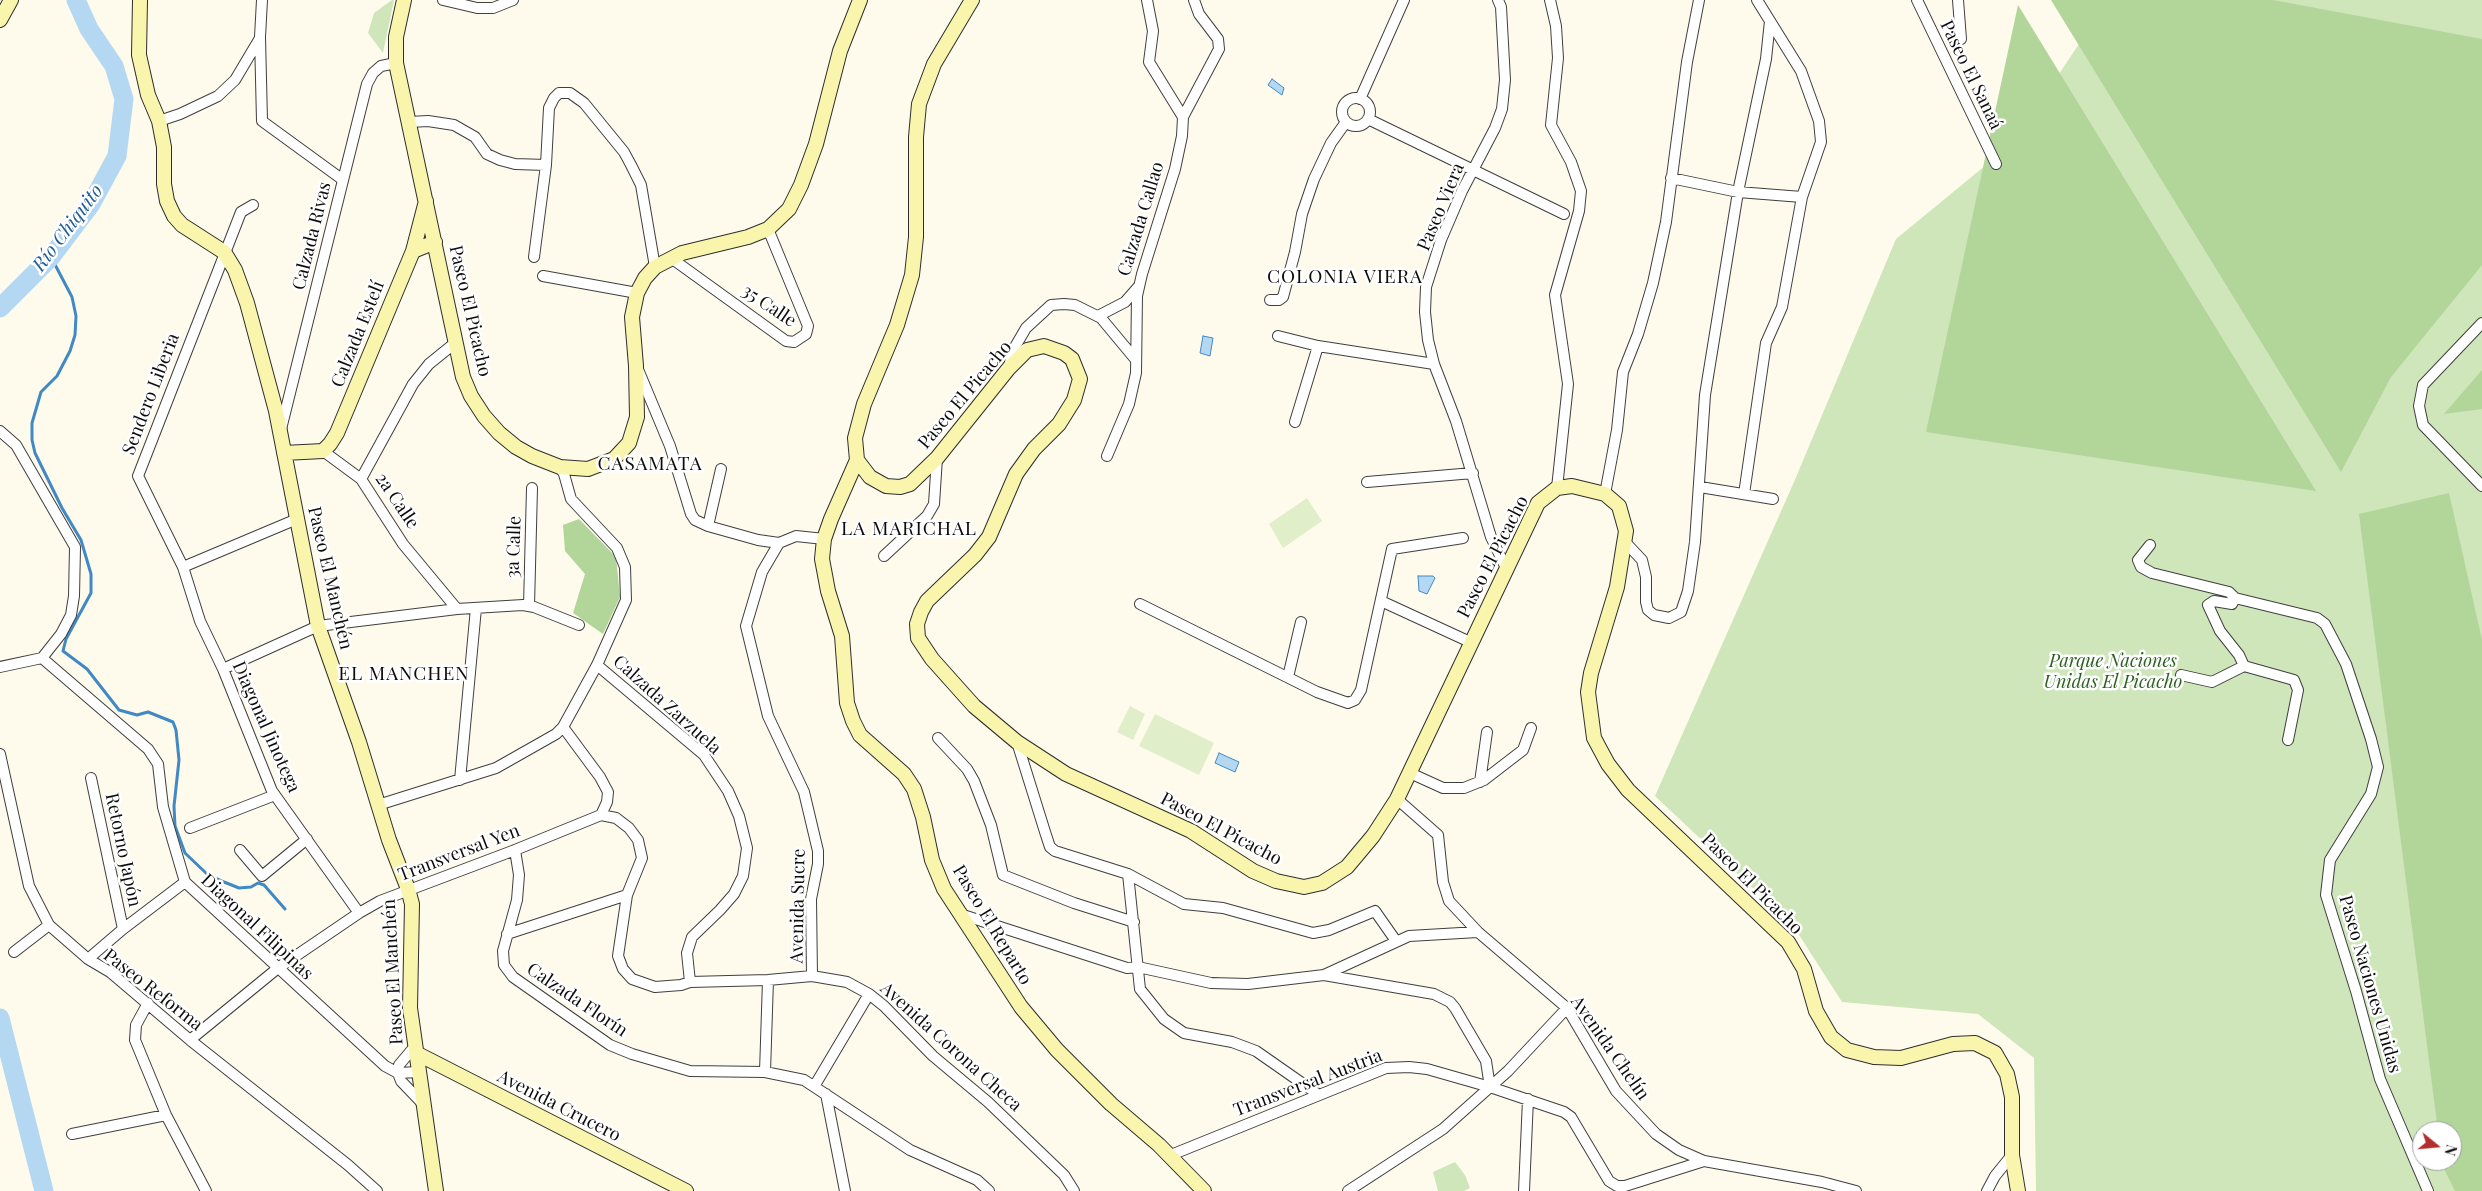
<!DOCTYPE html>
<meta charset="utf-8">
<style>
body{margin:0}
#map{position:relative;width:2482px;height:1191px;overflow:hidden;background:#fefbed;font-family:"Playfair Display",serif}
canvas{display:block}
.north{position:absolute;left:2412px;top:1121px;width:50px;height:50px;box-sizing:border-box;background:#fff;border:1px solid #9e9e9e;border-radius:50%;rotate:107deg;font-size:14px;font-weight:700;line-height:20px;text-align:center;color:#0c0c0c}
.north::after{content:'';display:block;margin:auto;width:18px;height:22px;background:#b32e2e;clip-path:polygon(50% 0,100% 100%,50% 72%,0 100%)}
</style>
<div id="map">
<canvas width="2482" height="1191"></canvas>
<div class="north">N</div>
</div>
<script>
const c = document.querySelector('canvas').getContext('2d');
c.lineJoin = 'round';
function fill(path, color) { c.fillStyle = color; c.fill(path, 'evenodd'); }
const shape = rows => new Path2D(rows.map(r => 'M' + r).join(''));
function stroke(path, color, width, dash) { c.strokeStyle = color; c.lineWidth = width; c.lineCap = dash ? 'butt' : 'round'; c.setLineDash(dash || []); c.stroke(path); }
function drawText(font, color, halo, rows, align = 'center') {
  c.font = font + ' "Playfair Display",serif'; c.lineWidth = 5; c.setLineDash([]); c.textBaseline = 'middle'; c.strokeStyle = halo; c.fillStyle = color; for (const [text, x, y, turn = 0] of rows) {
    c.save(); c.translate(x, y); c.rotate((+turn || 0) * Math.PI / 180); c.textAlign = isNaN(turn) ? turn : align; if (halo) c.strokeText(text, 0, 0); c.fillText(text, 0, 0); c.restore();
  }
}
fill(shape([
 [392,0,394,0,383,53,368,33,374,13],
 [2108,0,2482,0,2482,1191,2036,1191,2034,1058,1978,1014,1842,1002,1794,927,1655,796,1794,482,1896,239,2014,142],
 [2422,1131,2452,1131,2452,1161,2422,1161],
 [1455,1162,1465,1175,1470,1188,1464,1191,1438,1191,1433,1172]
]), '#cee6b9');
fill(shape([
 [2051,0,2273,0,2482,39,2482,265,2391,377,2341,472],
 [2018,5,2316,491,1926,432],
 [2482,370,2482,409,2444,414],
 [2449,493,2482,640,2482,1191,2455,1191,2442,1165,2442,1161,2452,1161,2452,1131,2438,1131,2359,514],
 [579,519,616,557,620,597,603,634,573,613,585,574,565,551,563,525]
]), '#b2d599');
fill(shape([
 [1307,498,1322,521,1283,548,1269,524],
 [1130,706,1145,714,1133,740,1117,732],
 [1155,714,1214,743,1199,775,1139,746]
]), '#e0eeca');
const water = shape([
 [1272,79,1284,88,1282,95,1268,85,1272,79],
 [1203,336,1213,338,1210,356,1200,353,1203,336],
 [1418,576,1433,576,1435,578,1427,594,1419,591,1418,576],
 [1219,753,1239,762,1235,772,1215,763,1219,753]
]);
fill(water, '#b5d8f2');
stroke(water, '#4189c4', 1);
stroke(shape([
 [51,257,72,297,76,316,75,335,70,351,57,376,41,392,32,423,32,440,35,453,62,508,81,540,91,574,91,593,66,639,63,651,87,669,119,710,137,715,148,712,173,722,176,730,179,760,174,806,175,826,185,853,207,874,224,882,239,888,251,887,258,883,264,885,285,909]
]), '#4189c4', 3);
stroke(shape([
 [0,308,51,257,91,204,117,156,124,99,114,66,89,29,76,0],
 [0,1018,44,1191]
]), '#b5d8f2', 19);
const street = shape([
 [262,0,260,37,262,121,343,180],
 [443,0,477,8,493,8,513,0],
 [1147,0,1153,31,1149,62,1183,117],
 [1498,0,1501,7,1505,80,1502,109,1495,128,1462,191,1441,240,1426,287,1425,312,1428,340,1434,364,1456,421,1491,537,1506,568],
 [1550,0,1556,26,1558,58,1551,125,1571,162,1581,191,1579,211,1555,295,1568,384,1557,488],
 [1917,0,1996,164],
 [1958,0,1961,39],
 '1342 112a14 14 0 1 1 28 0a14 14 0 1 1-28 0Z',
 [1360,99,1404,0],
 [1368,119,1564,214],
 [159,121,180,114,218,96,235,80,260,38],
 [410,122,428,121,454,125,475,137,487,154,500,160,515,164,546,165],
 [1671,178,1738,192,1802,197],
 [253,205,241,212,138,476,183,567,200,621,223,669,272,791,359,913],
 [534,257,546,165,549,108,554,98,559,93,570,93,584,103,624,152,631,165,641,185,655,267],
 [671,258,786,341,794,342,806,334,808,326,768,229],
 [543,276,637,293],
 [1270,300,1279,300,1283,297,1295,252,1302,214,1314,179,1331,143,1346,122],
 [1098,316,1125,302,1139,286],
 [2482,323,2423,385,2419,406,2423,425,2482,486],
 [1278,336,1318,346,1434,364],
 [637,367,670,446,691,514,695,520,708,526,758,540,779,543],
 [1009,368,1012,352,1026,328,1051,305,1064,304,1075,305,1101,318,1136,360],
 [1295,422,1318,346],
 [281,429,367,84,373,73,381,66,396,63],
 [0,431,16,445,75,547,74,596,71,615,61,634,42,658],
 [323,451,361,479,403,544,457,609],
 [1107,456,1129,404,1136,373,1137,296,1142,274,1175,169,1182,136,1183,117,1219,49,1218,39,1199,14,1194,0],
 [361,479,413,384,429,364,455,343],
 [1367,482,1473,473],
 [1700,487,1773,499],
 [1605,494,1617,430,1623,372,1638,334,1653,283,1666,222,1687,62,1699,0],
 [1744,494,1766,343,1782,307,1802,197,1821,142,1819,121,1801,71,1757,0],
 [708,526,721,469],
 [1626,543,1642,560,1646,577,1646,602,1648,610,1654,615,1669,618,1681,612,1688,591,1695,542,1705,395,1738,192,1766,59,1770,21],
 [2150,545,2138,560,2141,567,2152,573,2229,592,2235,598,2232,604,2214,601,2208,605,2220,631,2239,655,2244,666],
 [884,556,927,516,934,504,937,458],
 [183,567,297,519],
 [2235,598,2317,618,2325,624,2346,664,2371,739,2378,767,2371,794,2330,860,2326,895,2356,991,2380,1079,2428,1191],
 [1381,601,1470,642],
 [1140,604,1317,692,1348,703,1355,700,1361,690,1392,549,1463,538],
 [529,606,532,488],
 [42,658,148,749,158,764,163,807,185,882,385,1066,398,1073,419,1072],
 [597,665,704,755,728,791,739,816,747,848,743,876,734,894,720,910,692,937,687,953,690,982],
 [0,667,42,658],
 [223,669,318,626,457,609,523,605,534,607,579,625],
 [2181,675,2212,682,2244,666,2294,680,2298,690,2288,740],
 [1288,677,1301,622],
 [563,727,600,777,608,792,607,802,601,815],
 [938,738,967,769,974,781,991,825,1003,875,1074,903,1134,922],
 [1017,742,1046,835,1050,847,1055,851,1128,874,1184,904,1223,908,1313,933,1329,930,1375,911,1396,941],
 [0,754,29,886,49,925,88,959,110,972,190,1040,348,1165,377,1191],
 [1410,773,1443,788,1464,788,1484,780,1523,750,1531,728],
 [91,778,123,929],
 [460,780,476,608],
 [1480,782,1487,732],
 [1397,799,1438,835,1443,882,1449,901,1478,932,1567,1008,1616,1091,1656,1134,1679,1150,1704,1161,1822,1182,1856,1191],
 [378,805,496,768,556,734,563,727,597,665,626,600,625,567,617,548,571,499,564,474,560,467],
 [601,815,616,818,629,828,638,840,642,858,627,895,618,956,623,969,632,979,655,987,681,985,690,982,768,980,812,976,847,982,869,994,884,1006,933,1056,988,1102,1064,1175,1074,1191],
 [190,828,275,795],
 [240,850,262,876,307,839],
 [515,850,519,875,517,900,503,951,504,965,513,977,610,1045,632,1054,690,1071,765,1072,804,1080,910,1150,977,1180,989,1191],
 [1128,874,1140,989,1164,1019,1184,1033,1232,1042,1256,1051,1319,1095],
 [960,914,1127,968,1138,967,1211,983,1248,984,1324,975,1434,994,1450,1002,1455,1008,1486,1061,1490,1087],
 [507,934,627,895],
 [14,952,49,925],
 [88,959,123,929,185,882],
 [1324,975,1409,936,1478,932],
 [812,976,811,899,818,864,818,851,804,792,768,716,746,626,762,572,779,543,796,536,824,539],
 [148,1003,136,1025,135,1040,166,1115,206,1191],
 [190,1040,278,968,359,913,380,901,515,850,601,815],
 [415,1046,399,1065,398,1073,401,1081,422,1103],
 [765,1072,768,980],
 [815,1085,869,994],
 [826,1094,845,1191],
 [72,1134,166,1115],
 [1171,1155,1386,1068,1409,1067,1427,1069,1490,1087,1564,1112,1571,1117,1609,1181,1617,1186,1625,1186,1704,1161],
 [1348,1191,1443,1129,1508,1071,1567,1008],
 [1524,1191,1528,1099],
 [1987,1191,1995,1176,2012,1155]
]);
const secondary = shape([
 [140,0,139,55,148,95,159,121,164,147,164,184,167,201,174,216,182,225,224,252,235,270,247,303,276,411,318,626,359,742,389,840,408,889,412,904,410,1008,436,1191],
 [404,0,396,37,396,63,463,377,471,396,484,416,499,433,516,447,532,456,560,467,588,469,614,459,629,443,637,417,636,366,632,317,637,293,645,278,655,267,682,253,748,237,768,229,789,209,801,185,816,144,840,51,860,0],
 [972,0,934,64,919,104,916,137,916,237,912,275,897,325,864,404,855,438,857,460,870,477,886,486,900,487,910,484,937,458,1009,368,1027,350,1044,346,1064,353,1072,359,1080,379,1074,400,1059,424,1034,449,1016,474,989,537,975,555,927,601,921,612,917,624,918,638,932,659,974,706,1017,742,1066,774,1191,831,1253,871,1276,881,1304,887,1322,883,1347,867,1373,836,1397,799,1538,503,1557,488,1572,486,1605,494,1619,506,1626,531,1617,587,1591,673,1588,692,1594,738,1608,764,1628,790,1788,942,1804,969,1816,1011,1831,1037,1847,1050,1874,1057,1901,1058,1953,1044,1975,1043,1995,1053,2007,1074,2012,1097,2012,1155,2018,1191],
 [0,20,11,0],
 [413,251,426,201],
 [284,453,323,451,330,444,337,433,413,251,435,242],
 [857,460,831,519,824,539,822,559,828,591,842,636,847,703,853,721,860,735,904,774,914,789,923,817,932,860,944,889,1021,1007,1057,1050,1111,1104,1159,1145,1204,1191],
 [416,1053,686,1191]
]);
stroke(street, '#3f3f3f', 12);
stroke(secondary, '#2e2e2e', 16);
stroke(street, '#fff', 10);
stroke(secondary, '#faf5ac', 14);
drawText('18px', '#0c0c0c', '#fff', [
 ["Paseo El Sanaá",1971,75,64],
 ["Paseo Viera",1441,207,-67],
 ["Calzada Callao",1141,219,-73],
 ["Calzada Rivas",312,236,-76],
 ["35 Calle",769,306,34],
 ["Paseo El Picacho",470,311,77],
 ["Calzada Estelí",358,334,-68],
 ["Sendero Liberia",151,394,-69],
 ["Paseo El Picacho",965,395,-50],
 ["2a Calle",397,501,56],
 ["3a Calle",514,547,-88],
 ["Paseo El Picacho",1493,557,-63],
 ["Paseo El Manchén",330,578,77],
 ["Calzada Zarzuela",667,705,42],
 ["Diagonal Jinotega",266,727,66],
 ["Paseo El Picacho",1221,829,28],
 ["Retorno Japón",123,850,78],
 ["Transversal Yen",459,853,-21],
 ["Paseo El Picacho",1752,884,45],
 ["Avenida Sucre",798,906,-89],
 ["Paseo El Reparto",992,925,59],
 ["Diagonal Filipinas",257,927,43],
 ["Paseo El Manchén",393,972,-93],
 ["Paseo Naciones Unidas",2370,984,74],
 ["Paseo Reforma",153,990,38],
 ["Calzada Florín",577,1000,34],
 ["Avenida Corona Checa",951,1047,42],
 ["Avenida Chelín",1610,1048,55],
 ["Transversal Austria",1308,1083,-21],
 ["Avenida Crucero",559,1106,27]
]);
drawText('italic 18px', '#2b6021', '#fff', [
 ["Parque Naciones",2113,661],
 ["Unidas El Picacho",2113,682]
]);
drawText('italic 19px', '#1e5c96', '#fff', [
 ["Río Chiquito",68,228,-53]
]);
c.letterSpacing = '1px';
drawText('19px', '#0c0c0c', '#fff', [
 ["COLONIA VIERA",1345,277],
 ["CASAMATA",650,464],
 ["LA MARICHAL",909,529],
 ["EL MANCHEN",404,674]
]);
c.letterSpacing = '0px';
</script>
